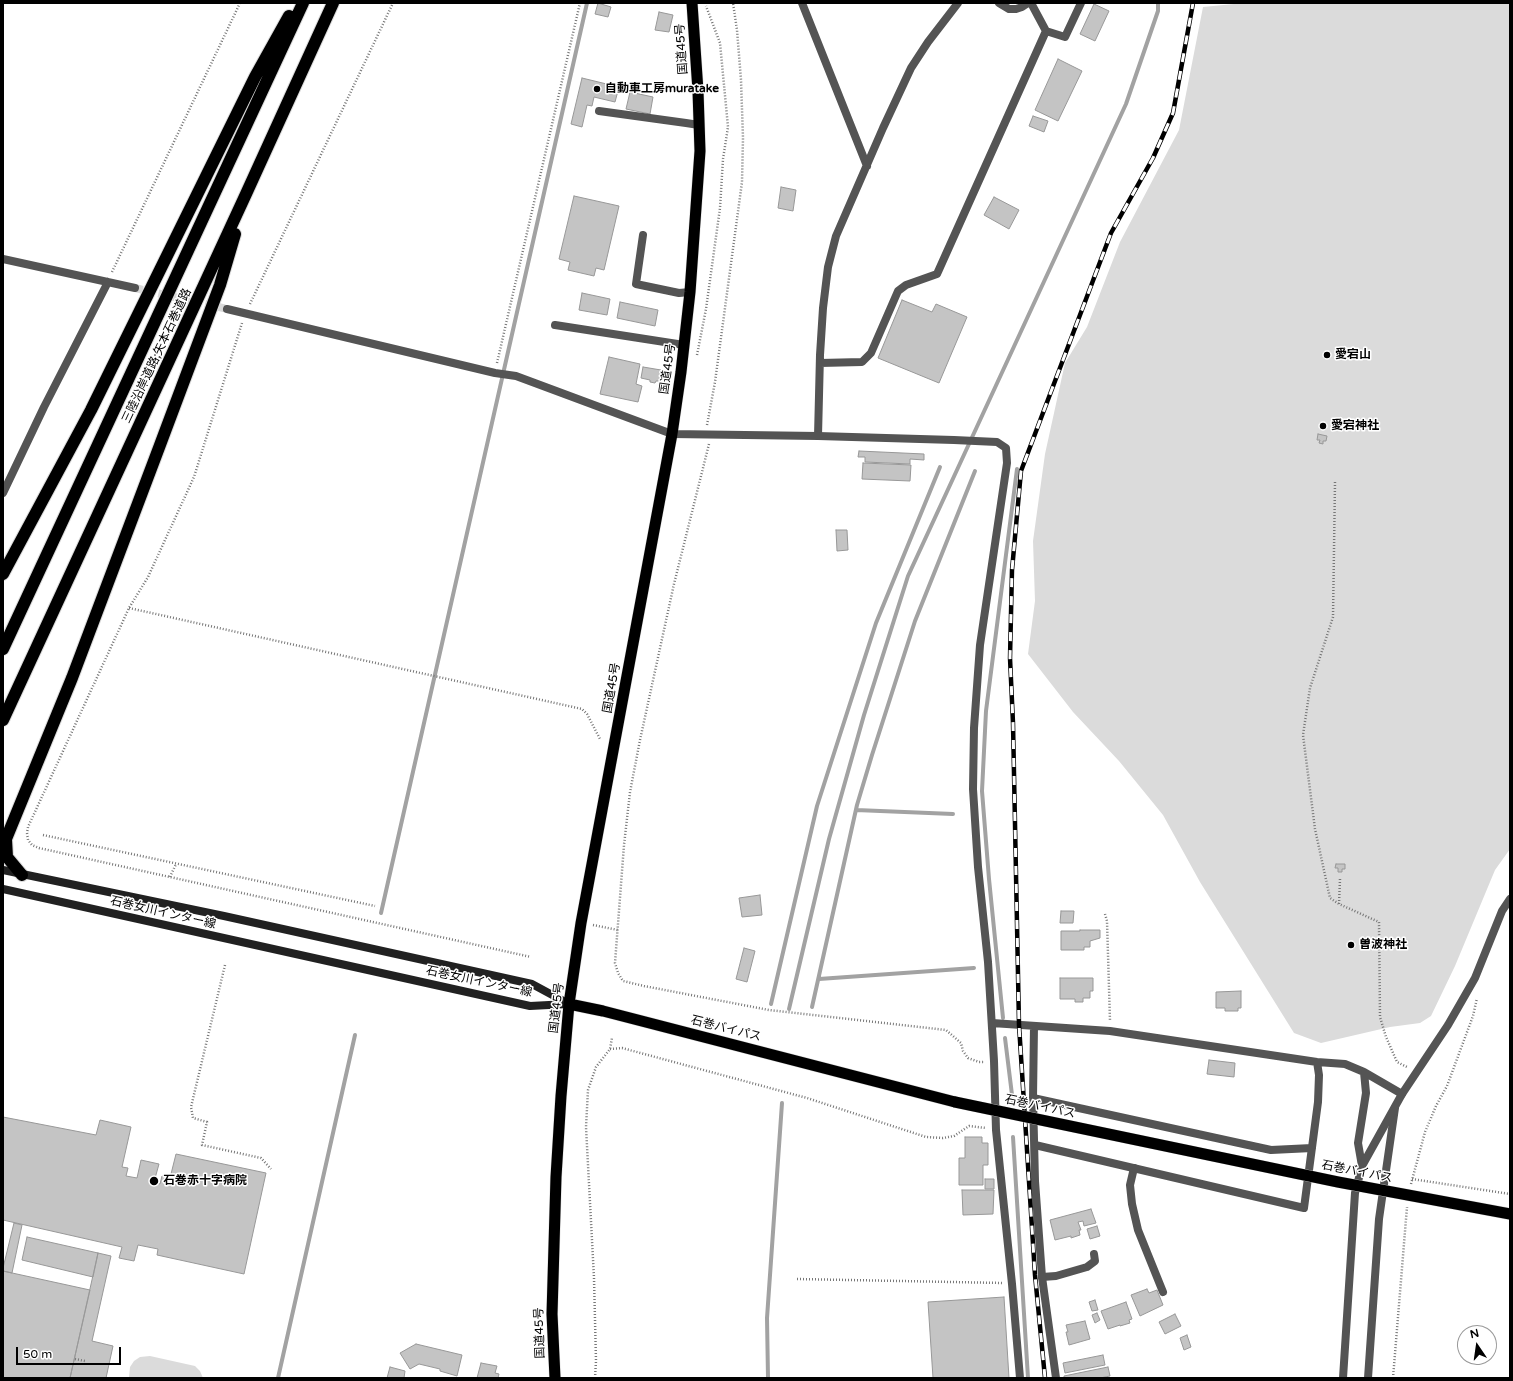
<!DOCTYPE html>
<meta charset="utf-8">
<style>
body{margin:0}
#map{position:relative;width:1513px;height:1381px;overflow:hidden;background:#fff;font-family:"Varela Round",sans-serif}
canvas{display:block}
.frame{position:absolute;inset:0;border:4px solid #000;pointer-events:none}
.north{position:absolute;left:1457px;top:1325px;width:40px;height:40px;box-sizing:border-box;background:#fff;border:1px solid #999;border-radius:50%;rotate:347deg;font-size:11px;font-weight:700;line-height:16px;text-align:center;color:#000}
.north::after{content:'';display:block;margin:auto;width:14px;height:18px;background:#000;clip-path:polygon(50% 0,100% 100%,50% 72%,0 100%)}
.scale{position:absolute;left:16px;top:1347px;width:105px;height:18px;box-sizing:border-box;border:2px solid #000;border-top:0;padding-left:5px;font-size:12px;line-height:14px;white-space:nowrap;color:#000;-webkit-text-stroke:3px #fff;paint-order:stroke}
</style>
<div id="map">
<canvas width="1513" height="1381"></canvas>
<div class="frame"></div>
<div class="north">N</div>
<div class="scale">50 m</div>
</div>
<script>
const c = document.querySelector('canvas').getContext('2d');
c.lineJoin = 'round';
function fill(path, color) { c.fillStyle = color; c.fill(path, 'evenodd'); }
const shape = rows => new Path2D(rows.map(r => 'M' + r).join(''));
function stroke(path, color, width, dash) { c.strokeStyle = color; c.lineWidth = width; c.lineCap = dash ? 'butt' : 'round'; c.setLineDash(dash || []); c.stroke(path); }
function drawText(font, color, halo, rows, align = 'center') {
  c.font = font + ' "Varela Round","Noto Sans JP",sans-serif'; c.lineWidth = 3; c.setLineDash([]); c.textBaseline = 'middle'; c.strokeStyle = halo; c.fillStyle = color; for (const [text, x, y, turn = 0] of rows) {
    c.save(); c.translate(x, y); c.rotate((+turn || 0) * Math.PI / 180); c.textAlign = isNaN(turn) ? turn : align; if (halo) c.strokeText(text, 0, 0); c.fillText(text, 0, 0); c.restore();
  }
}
fill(shape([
 [1244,3,1510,3,1510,849,1495,870,1455,966,1431,1016,1420,1023,1390,1027,1321,1043,1294,1033,1200,882,1163,815,1119,761,1073,712,1028,654,1035,601,1033,541,1045,454,1065,363,1087,327,1120,242,1179,130,1203,7],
 [150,1356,195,1366,200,1371,203,1378,129,1378,130,1367,134,1361,140,1357]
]), '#dbdbdb');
stroke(shape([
 [856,810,953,814],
 [381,913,587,3],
 [819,979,974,968],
 [771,1004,817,806,876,623,940,467],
 [812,1007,857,805,872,755,915,621,975,471],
 [789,1009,829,839,864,715,908,576,1126,104,1158,11,1158,3],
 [1003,1018,989,879,982,791,986,711,1017,469],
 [1005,1038,1013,1103],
 [1013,1137,1028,1378],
 [278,1378,355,1035],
 [768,1378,767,1318,782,1103]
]), '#a2a2a2', 4);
const building = shape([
 [598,3,611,7,608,17,595,14,598,3],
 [1094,4,1109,11,1095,41,1080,34,1094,4],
 [659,12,673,15,669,32,655,30,659,12],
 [1058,59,1082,71,1058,121,1035,110,1058,59],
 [582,78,619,87,615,102,594,97,592,106,587,105,582,127,571,124,582,78],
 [630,92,653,97,650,114,626,109,630,92],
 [1033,116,1048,121,1044,132,1029,126,1033,116],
 [781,187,796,190,793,211,778,208,781,187],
 [574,196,619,206,604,270,596,268,594,276,568,270,570,262,559,259,574,196],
 [994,197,1019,210,1009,229,984,215,994,197],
 [582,293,610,299,607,315,579,310,582,293],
 [902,300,932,312,936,304,967,317,939,383,878,358,902,300],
 [620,302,658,310,655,326,617,318,620,302],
 [609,357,640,364,636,384,642,386,638,402,600,394,609,357],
 [643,367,661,370,659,381,656,381,655,383,650,382,650,380,641,378,643,367],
 [1318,434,1327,436,1326,441,1323,441,1323,444,1319,443,1320,440,1317,440,1318,434],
 [859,451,924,454,924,460,910,459,910,464,865,462,865,457,858,457,859,451],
 [863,463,911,465,910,481,862,479,863,463],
 [836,530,847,530,848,550,837,551,836,530],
 [1336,864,1345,864,1345,869,1342,869,1342,872,1338,872,1338,868,1335,868,1336,864],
 [760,895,762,915,742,917,739,898,760,895],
 [1061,911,1074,911,1073,923,1060,923,1061,911],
 [1080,930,1100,930,1100,938,1090,941,1090,947,1084,947,1084,950,1061,950,1061,931,1080,931,1080,930],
 [744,948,755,951,747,982,736,979,744,948],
 [1060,978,1093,978,1093,991,1090,991,1090,998,1083,998,1083,1002,1075,1002,1075,999,1060,999,1060,978],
 [1241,991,1241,1008,1238,1008,1238,1011,1225,1011,1225,1008,1216,1008,1216,992,1241,991],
 [1209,1060,1235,1063,1234,1077,1207,1074,1209,1060],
 [3,1117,96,1135,100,1120,131,1127,122,1167,128,1168,126,1176,137,1178,141,1160,159,1164,154,1182,160,1184,162,1176,170,1178,176,1154,266,1173,244,1274,157,1255,158,1249,138,1245,134,1261,119,1258,122,1247,3,1220,3,1117],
 [965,1137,982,1137,982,1143,988,1143,988,1165,983,1165,983,1185,959,1185,959,1158,965,1158,965,1137],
 [985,1179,994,1179,994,1189,985,1189,985,1179],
 [962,1190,994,1190,993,1214,963,1215,962,1190],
 [1091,1209,1096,1223,1084,1226,1083,1221,1078,1222,1081,1230,1079,1230,1080,1235,1071,1238,1071,1236,1055,1240,1050,1220,1091,1209],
 [14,1223,22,1225,12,1273,3,1271,3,1268,14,1223],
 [1097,1226,1100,1236,1090,1239,1087,1229,1097,1226],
 [27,1237,98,1253,93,1277,22,1260,27,1237],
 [98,1253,111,1256,92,1341,113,1346,106,1378,70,1378,98,1253],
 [3,1271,90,1290,70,1378,3,1378,3,1271],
 [1147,1289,1149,1293,1157,1290,1163,1305,1140,1316,1131,1295,1147,1289],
 [1004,1297,1009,1378,933,1378,928,1302,1004,1297],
 [1095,1300,1098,1310,1092,1311,1089,1302,1095,1300],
 [1126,1302,1132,1319,1129,1320,1130,1323,1120,1326,1120,1325,1108,1329,1101,1311,1126,1302],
 [1097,1313,1100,1320,1095,1323,1092,1315,1097,1313],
 [1175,1314,1181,1326,1165,1334,1159,1322,1175,1314],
 [1085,1321,1090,1339,1069,1345,1066,1332,1068,1332,1066,1325,1085,1321],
 [1187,1335,1191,1347,1184,1350,1180,1338,1187,1335],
 [416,1344,462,1355,457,1376,440,1371,440,1369,419,1364,410,1369,400,1353,416,1344],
 [1103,1355,1105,1365,1065,1373,1063,1363,1103,1355],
 [481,1363,497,1366,495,1373,499,1374,498,1378,477,1378,481,1363],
 [390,1367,405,1371,404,1378,387,1378,390,1367],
 [1108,1367,1110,1376,1100,1378,1064,1378,1064,1376,1108,1367]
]);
fill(building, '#c4c4c4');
stroke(building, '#989898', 1);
stroke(shape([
 [135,288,227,309]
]), '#d9d9d9', 8, [8, 4]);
const trunk = shape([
 [569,1004,603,1011,955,1102],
 [555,1378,552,1314,556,1177,561,1096,569,1004,581,923,672,434,681,372,690,292,700,151,698,91,692,3]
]);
const motorway = shape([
 [3,574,91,410,255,77,289,16],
 [3,649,303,3],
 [3,720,246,194,333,3],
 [22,875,7,857,6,839,72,678,160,445,220,285,235,234]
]);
stroke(trunk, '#dbdbdb', 12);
stroke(motorway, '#dbdbdb', 14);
stroke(shape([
 [112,272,240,3],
 [250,304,393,3],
 [242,323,194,477,148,577,129,608,28,827,27,833,28,840,32,845,39,848,531,957],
 [697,355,706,309,720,208,723,159,728,127,720,43,706,6],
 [497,363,580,3],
 [707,425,715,382,742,182,743,138,741,80,737,30,733,3],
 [709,444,674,584,640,740,630,792,624,845,615,963,618,973,623,981,644,986,769,1010,946,1030,961,1043,963,1051,968,1058,979,1062,984,1062],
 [1335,482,1333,617,1310,688,1303,735,1315,829,1330,898,1339,904],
 [129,608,582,709,587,714,600,739],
 [43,835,375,906],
 [170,877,176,864],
 [1340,879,1339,904,1379,922,1380,1017,1386,1037,1397,1062,1407,1067],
 [1105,914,1107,921,1110,1021],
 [593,925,618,930],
 [225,965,191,1107,193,1118,207,1122,202,1145,261,1158,271,1169],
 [610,1049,622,1048,807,1098,926,1137,943,1138,954,1136,969,1126,986,1128],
 [1412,1179,1510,1194],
 [1411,1184,1425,1132,1436,1106,1447,1086,1473,1016,1477,998],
 [797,1279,1003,1283],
 [75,1359,85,1361],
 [595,1378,596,1361,594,1278,586,1127,588,1090,596,1067,610,1049,612,1038],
 [1393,1378,1407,1207]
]), '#767676', 2.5, [1, 2]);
stroke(shape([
 [802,3,867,166],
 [999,3,1009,9,1016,9,1022,7,1028,3],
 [1046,31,1065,37,1081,3],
 [599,111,686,123,699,125],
 [643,235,636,284,679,293,690,292],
 [555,325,684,345],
 [820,363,862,362,871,353,898,291,906,285,937,274,1046,31,1031,3],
 [818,436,820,355,823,308,828,267,836,236,883,128,911,68,928,42,958,3],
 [1134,1168,1130,1185,1132,1204,1138,1230,1163,1292],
 [1042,1277,1056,1276,1087,1267,1095,1261,1094,1254]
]), '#545454', 8);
stroke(shape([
 [3,259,135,288],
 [227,309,495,373,516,376,672,434,818,436,954,440,997,442,1006,448,1007,463,980,645,974,728,973,789,978,867,988,962,994,1061,996,1130,1012,1284,1020,1378],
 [3,493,44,407,108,282],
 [992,1023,1110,1031,1317,1062,1345,1064,1364,1072,1366,1093,1358,1143,1362,1166],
 [1034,1026,1033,1098,1035,1181,1042,1277,1056,1378],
 [1364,1072,1402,1094],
 [1033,1098,1271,1150,1312,1148],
 [1035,1145,1304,1208,1318,1102,1319,1075,1317,1062],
 [1368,1378,1379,1219,1395,1108]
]), '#545454', 8);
stroke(shape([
 [1343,1378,1355,1193,1362,1166,1402,1094,1448,1025,1475,978,1502,911,1510,899]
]), '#545454', 8);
stroke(shape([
 [3,870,224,916,532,984,569,1004],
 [3,889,530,1006,568,1004]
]), '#212121', 8);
stroke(trunk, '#000', 11);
stroke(motorway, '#000', 12);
const rail = shape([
 [1045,1378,1035,1275,1019,1025,1013,723,1010,658,1012,570,1021,471,1111,233,1153,158,1173,113,1193,3]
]);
stroke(rail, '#000', 4.5);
stroke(rail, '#fff', 3, [9]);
const trunkBridge = shape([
 [955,1102,1338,1182,1510,1214]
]);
stroke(trunkBridge, '#dbdbdb', 12, []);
stroke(trunkBridge, '#000', 11);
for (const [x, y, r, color] of [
 [597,89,4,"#000"],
 [1327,355,4,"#000"],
 [1323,426,4,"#000"],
 [1351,945,4,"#000"],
 [154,1181,5,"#000"]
]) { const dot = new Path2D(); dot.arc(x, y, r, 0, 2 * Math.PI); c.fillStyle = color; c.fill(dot); stroke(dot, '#fff', 1.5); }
drawText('12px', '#000', '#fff', [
 ["国道45号",682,49,-94],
 ["三陸沿岸道路;矢本石巻道路",157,356,-65],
 ["国道45号",668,369,-82],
 ["国道45号",612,688,-80],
 ["石巻女川インター線",163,913,13],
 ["石巻女川インター線",479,982,12],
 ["国道45号",557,1008,-83],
 ["石巻バイパス",726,1029,14],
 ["石巻バイパス",1040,1107,12],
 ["石巻バイパス",1357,1172,11],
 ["国道45号",540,1333,-92]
]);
drawText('bold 12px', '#000', '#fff', [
 ["自動車工房muratake",605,89],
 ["愛宕山",1335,355],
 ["愛宕神社",1331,426],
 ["曽波神社",1359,945],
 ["石巻赤十字病院",163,1181]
], 'left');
</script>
